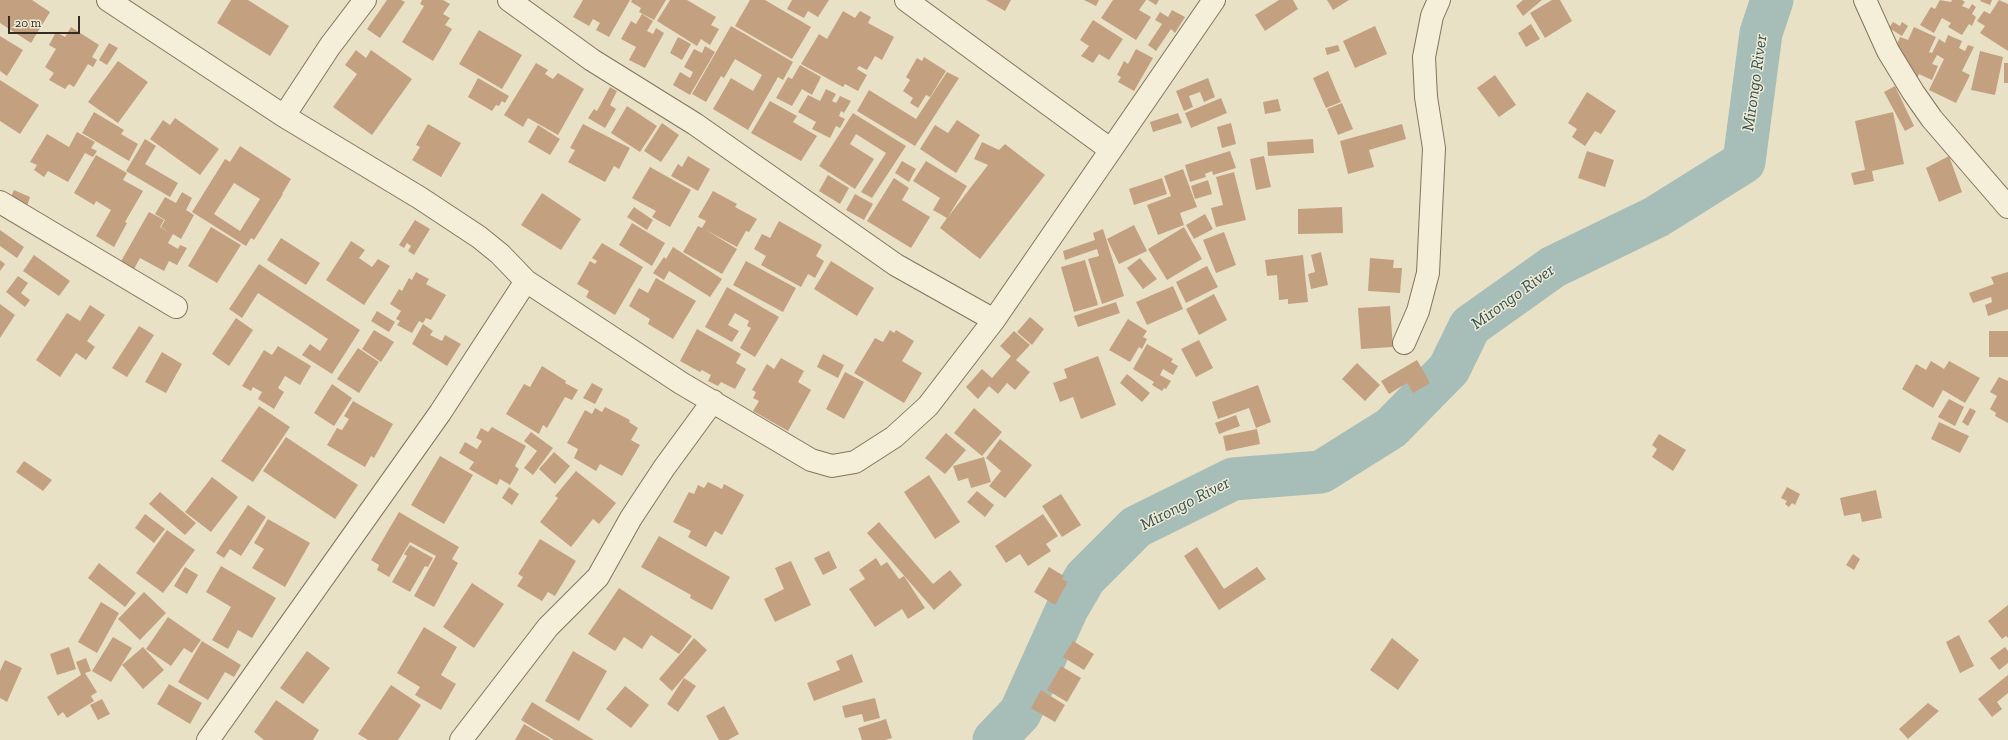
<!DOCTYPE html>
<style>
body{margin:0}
#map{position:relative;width:2008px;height:740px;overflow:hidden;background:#e9e1c6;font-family:"Zilla Slab",serif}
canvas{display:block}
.scale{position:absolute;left:8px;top:16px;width:72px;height:18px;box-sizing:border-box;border:2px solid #352b20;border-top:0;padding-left:5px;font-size:12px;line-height:14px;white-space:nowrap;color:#352b20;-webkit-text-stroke:3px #f1ebd5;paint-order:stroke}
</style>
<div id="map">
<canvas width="2008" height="740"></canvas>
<div class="scale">20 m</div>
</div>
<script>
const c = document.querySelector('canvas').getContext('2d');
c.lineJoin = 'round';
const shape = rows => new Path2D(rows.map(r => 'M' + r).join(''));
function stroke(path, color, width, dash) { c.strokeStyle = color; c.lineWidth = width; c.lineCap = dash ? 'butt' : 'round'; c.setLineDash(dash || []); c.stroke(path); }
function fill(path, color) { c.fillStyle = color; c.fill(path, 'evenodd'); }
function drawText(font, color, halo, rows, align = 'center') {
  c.font = font + ' "Zilla Slab",serif'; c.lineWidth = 3; c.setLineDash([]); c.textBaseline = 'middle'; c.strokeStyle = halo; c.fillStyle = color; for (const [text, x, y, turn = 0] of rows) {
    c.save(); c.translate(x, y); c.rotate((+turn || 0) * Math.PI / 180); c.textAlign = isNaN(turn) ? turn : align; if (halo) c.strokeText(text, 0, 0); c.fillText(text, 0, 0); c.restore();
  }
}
stroke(shape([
 [994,740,1020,713,1067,609,1085,578,1136,527,1233,479,1321,472,1391,428,1449,369,1470,326,1553,267,1656,217,1744,162,1761,33,1772,0]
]), '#a7bdb8', 43);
fill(shape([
 [0,0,32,0,50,12,31,43,0,23],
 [231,0,248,0,289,26,270,56,217,23],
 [387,0,401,0,405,2,380,38,367,29],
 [422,0,443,0,450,4,443,14,450,18,445,25,452,29,433,61,402,42,424,6,420,4],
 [583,0,630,0,609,37,596,30,600,23,593,19,589,26,573,17],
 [632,0,666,0,654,20,639,12,641,8,631,2],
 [670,0,687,0,716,17,711,25,719,29,710,45,701,39,697,46,657,21],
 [750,0,765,0,811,27,792,59,735,26],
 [792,0,829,0,818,17,808,11,804,18,787,9],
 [986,0,1011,0,1005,11],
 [1084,0,1099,0,1096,6],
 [1113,0,1146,0,1139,10,1151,17,1136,40,1101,18],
 [1148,0,1159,0,1156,5],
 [1279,0,1293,0,1298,9,1265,31,1255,15],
 [1327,0,1349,0,1333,10],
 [1523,0,1542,0,1523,16,1516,6],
 [1552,0,1560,0,1572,21,1545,38,1530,13],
 [1940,0,1951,2,1952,0,1962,0,1965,2,1962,6,1969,9,1972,4,1976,7,1972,14,1976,17,1972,26,1969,24,1962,35,1948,27,1951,23,1942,18,1934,33,1920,25,1931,7,1935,9],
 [1981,0,1992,0,1990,5,1980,1],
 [1999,0,2008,4,2008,51,1980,33,1985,26,1977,21,1984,11,1990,14],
 [1172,10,1185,17,1175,33,1171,29,1156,51,1148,45,1162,24,1155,20,1160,12,1168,17],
 [843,11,855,18,860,11,871,17,868,23,894,37,882,60,875,56,867,70,859,66,857,69,867,75,858,91,845,84,843,87,801,64,819,34,827,39],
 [642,14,653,21,647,31,653,34,656,28,664,33,645,68,629,60,636,47,621,39,631,21,636,24],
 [1093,20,1123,39,1109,60,1099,54,1093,63,1081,56,1089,46,1080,40],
 [1893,22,1900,26,1902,22,1908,26,1902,36,1889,28],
 [1531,24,1540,39,1526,47,1518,33],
 [731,26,793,62,783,80,778,77,748,130,713,109,731,78,753,91,762,75,735,59,724,78,721,76,706,102,692,94],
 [1375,26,1387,54,1355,68,1343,41],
 [71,27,99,45,92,57,97,60,93,67,88,64,74,87,69,84,65,89,49,80,54,73,45,67,56,49,49,45,56,32,65,37],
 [1914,27,1936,37,1929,52,1932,53,1939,39,1945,43,1948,35,1962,41,1959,48,1965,51,1968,45,1974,47,1962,71,1970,75,1956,103,1929,90,1944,59,1937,55,1932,64,1938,66,1932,80,1919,74,1917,79,1892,56,1900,37,1908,40],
 [479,30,522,55,502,89,459,64],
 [0,36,23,50,7,76,0,71],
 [678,37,691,44,682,60,670,53],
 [109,43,118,48,107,65,99,60],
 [1338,45,1340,51,1327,55,1325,48],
 [705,46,715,52,690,95,673,85,680,72,690,78,693,72,684,67,694,49,702,53],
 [1136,49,1153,58,1134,91,1118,82,1121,77,1117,75,1124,61,1128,64],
 [356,50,366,58,371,50,412,79,372,135,333,107,357,74,345,65],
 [1980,51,2003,57,1995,95,1971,90],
 [924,57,946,71,930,97,926,95,918,108,910,103,913,98,903,91,910,80,906,77,917,58,922,61],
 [118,61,148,82,118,123,88,102],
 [536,63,548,70,545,74,553,79,558,73,584,89,558,135,528,118,523,127,504,115],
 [2004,63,2008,63,2008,83,2004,83],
 [800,65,821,77,812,95,802,89,792,106,776,98,788,77,792,79],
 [1328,71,1341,102,1326,108,1313,78],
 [947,72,959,78,915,146,857,111,869,90,916,119],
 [1495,75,1516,105,1499,117,1477,88],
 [478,78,509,96,505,103,502,101,499,106,496,105,492,111,468,97],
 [1208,78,1215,97,1204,102,1200,92,1189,96,1193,107,1184,111,1176,91],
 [0,80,39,105,20,134,0,121],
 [1895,86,1914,126,1905,131,1884,92],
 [610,87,617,91,610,105,616,109,605,128,588,118,594,109,597,111],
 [826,89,836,94,832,101,836,103,840,96,851,101,844,113,841,111,839,116,845,119,840,128,836,126,830,138,812,129,816,122,798,112,808,95,820,101],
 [1587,92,1616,111,1601,134,1595,131,1585,146,1572,137,1577,129,1568,123],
 [1221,98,1227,113,1191,128,1185,113],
 [1278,99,1281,111,1265,114,1263,102],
 [770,101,797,116,793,122,817,136,801,161,751,133],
 [1342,103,1353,129,1338,135,1327,109],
 [627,106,657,126,640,152,611,133],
 [94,112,124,130,121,134,138,144,129,161,82,133],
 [1893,112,1904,164,1872,171,1874,181,1854,185,1851,173,1865,170,1855,121],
 [853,113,906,146,872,198,861,192,886,153,856,134,850,144,874,159,855,189,819,166],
 [1178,113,1182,123,1153,132,1150,122],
 [175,118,219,149,200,175,150,139,163,120,170,125],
 [957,120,980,135,956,173,920,149,935,125,948,133],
 [662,123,679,135,661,162,644,151],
 [1231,123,1236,144,1222,148,1217,127],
 [428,124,461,143,441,177,412,160,420,147,416,145],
 [583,124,630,148,619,169,614,166,605,182,568,162,575,150,570,148],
 [1402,124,1406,139,1369,150,1374,167,1348,174,1340,141],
 [538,125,560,139,550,155,528,142],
 [77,132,95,142,91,148,97,151,93,157,85,153,68,182,48,171,44,177,34,170,37,165,30,162,47,134,69,147],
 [145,139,156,146,145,164,178,183,170,197,126,171],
 [1313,139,1314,153,1268,156,1267,142],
 [982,142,999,150,1005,144,1045,175,980,259,940,228,947,218,933,210,940,198,913,181,926,161,967,186,948,217,988,165,974,159],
 [240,146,291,179,282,194,283,194,254,240,251,238,246,246,192,212,225,159,230,162],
 [234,183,260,199,240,231,214,214],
 [1230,151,1236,168,1213,175,1212,171,1205,174,1206,177,1190,182,1185,165],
 [1587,151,1614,160,1605,187,1578,178],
 [96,155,127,173,123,180,143,191,125,222,127,223,114,247,96,236,111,210,96,201,94,205,74,193],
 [688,156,710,169,698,191,671,176,678,164,682,167],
 [1264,156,1271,187,1256,190,1250,159],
 [1949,156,1962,192,1939,202,1926,168],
 [902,161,916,169,909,182,895,173],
 [650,167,691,190,670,227,652,217,656,211,632,198],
 [1183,169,1197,207,1180,213,1184,225,1158,235,1147,205,1171,196,1164,176],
 [1234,172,1246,220,1216,227,1211,208,1223,205,1216,177],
 [828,175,849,188,840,204,819,191],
 [894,178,909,188,902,200,930,217,911,248,867,221],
 [1162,178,1167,194,1134,205,1129,189],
 [1208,180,1212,194,1195,199,1191,186],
 [14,190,30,197,27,206,10,199],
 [713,191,737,204,735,207,757,219,749,232,746,231,737,247,706,230,737,249,722,274,683,252,698,226,702,228,706,221,698,217],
 [182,192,192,198,186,210,194,215,181,239,173,234,168,243,178,249,180,245,187,248,177,265,169,261,164,271,140,258,133,271,120,263,149,212,164,220,160,227,170,233,161,227,165,220,155,214,165,197,176,203],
 [542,193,581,219,561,250,521,225],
 [855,194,873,204,864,220,846,210],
 [634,207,653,220,647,230,627,217],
 [1342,207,1343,233,1298,234,1298,209],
 [1205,214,1213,229,1194,239,1186,225],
 [415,220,430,229,414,255,408,251,411,246,407,243,404,248,399,245],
 [779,221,822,245,816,256,824,261,815,278,808,274,801,287,761,265,766,256,754,249,762,234,770,238],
 [632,223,665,243,652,266,619,245],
 [1134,225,1147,251,1119,264,1107,239],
 [211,227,241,245,217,283,188,266],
 [1184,227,1202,259,1167,280,1148,249],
 [1103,229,1124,296,1102,304,1088,259,1099,256,1097,249,1065,260,1063,251,1095,240,1093,233],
 [0,230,24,247,17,258,0,246],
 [1224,232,1236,265,1216,273,1203,240],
 [281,238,320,263,306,285,267,260],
 [351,241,365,250,359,258,372,267,378,259,390,266,364,305,326,280],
 [602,243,643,267,615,315,586,297,589,291,577,284,590,261,595,264,597,261,592,258],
 [673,247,722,279,710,297,669,271,664,280,653,273,664,257,666,259],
 [1321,252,1328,285,1311,289,1308,274,1315,272,1311,255],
 [34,255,70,281,59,296,23,271],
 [1303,255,1308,302,1288,304,1288,299,1279,300,1277,275,1267,276,1265,260],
 [1140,258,1157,279,1143,289,1127,268],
 [1370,258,1394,260,1393,268,1402,268,1400,293,1368,291],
 [0,260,5,264,0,271],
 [1085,260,1098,305,1074,312,1061,267],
 [746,261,796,288,783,312,733,285],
 [831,261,874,288,857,316,814,289],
 [259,264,360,330,332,374,302,355,310,344,320,351,328,339,258,293,242,318,229,309],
 [1207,266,1218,287,1186,303,1176,282],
 [416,272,429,279,426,284,446,295,431,320,426,318,423,323,419,321,412,333,397,325,400,321,396,319,401,311,390,304,399,289,402,291,409,278,412,280],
 [2008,272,2008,309,1988,316,1985,305,1992,302,1991,297,1973,303,1969,293,1994,284,1991,277],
 [18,276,28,283,21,293,30,300,25,307,6,292],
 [656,278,696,301,673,339,648,324,650,319,629,306,639,288,648,293],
 [1173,286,1183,309,1147,325,1136,302],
 [727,287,779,317,755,357,740,348,751,328,747,326,749,321,735,313,728,325,739,331,732,342,705,327],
 [1214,294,1227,320,1199,335,1186,309],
 [1116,302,1120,313,1078,327,1074,316],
 [0,304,15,315,0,338],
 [90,305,105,315,87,341,95,347,86,360,76,353,60,377,36,360,67,313,80,321],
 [1390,306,1393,347,1361,349,1358,308],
 [377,311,395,322,389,332,371,321],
 [1030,317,1044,329,1032,345,1017,332],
 [236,318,253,330,229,366,212,354],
 [1128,319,1147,331,1143,337,1147,339,1142,349,1139,347,1130,362,1109,350],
 [423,324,433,331,430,335,442,341,445,335,461,344,447,366,412,344],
 [139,326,154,335,127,377,112,368],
 [697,329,741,354,736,363,746,369,735,389,721,382,718,386,708,381,711,375,702,370,700,372,680,361],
 [374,330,394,342,381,362,362,349],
 [890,330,894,333,896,330,914,341,902,361,922,373,904,403,854,373,875,338,883,342],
 [1014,331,1030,345,1016,360,1030,372,1015,390,1007,383,998,394,989,386,978,399,966,387,982,369,992,378,1011,356,1000,346],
 [1989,331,2008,331,2008,357,1989,357],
 [1199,340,1213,368,1196,377,1181,349],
 [1147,344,1173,359,1171,362,1178,366,1173,375,1163,369,1160,375,1171,381,1166,389,1164,388,1162,391,1152,385,1154,382,1133,369],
 [278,346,311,366,300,385,285,376,278,388,284,392,274,409,258,399,262,392,253,387,251,391,242,386,264,350,272,355],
 [358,348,379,362,359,393,337,379],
 [162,352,182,364,166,393,145,382],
 [823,354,844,365,838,378,817,367],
 [1098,356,1116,405,1081,419,1073,397,1060,402,1053,383,1067,378,1064,369],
 [781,358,804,371,798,382,811,390,788,431,753,411,759,401,753,398,756,392,752,390,767,364,774,369],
 [1417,360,1430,383,1413,393,1407,383,1389,394,1381,381],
 [1931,361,1944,369,1949,361,1980,378,1965,403,1943,390,1933,408,1902,389,1916,364,1926,370],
 [1357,363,1380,385,1365,401,1342,379],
 [542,366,566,381,565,383,578,390,572,400,565,397,547,428,543,425,539,434,506,414,524,384,530,387],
 [845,372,864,382,844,419,826,409],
 [1127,374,1150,393,1142,402,1120,383],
 [1999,377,2008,381,2008,423,1995,416,1996,413,1990,409,1997,396,1990,392],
 [592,383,603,389,595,404,583,398],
 [332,384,352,398,334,426,314,413],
 [1258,385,1271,422,1256,428,1249,408,1218,419,1212,402],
 [1949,399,1964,407,1955,426,1938,417],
 [353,401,393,424,374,458,371,456,365,467,327,445,337,428,342,430,349,419,344,416],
 [259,406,290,427,253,482,221,461],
 [605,407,630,420,629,422,638,428,631,440,640,445,622,476,600,464,596,471,574,458,578,449,567,443,585,410,592,414,595,408,602,412],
 [974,408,1002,432,982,456,954,433],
 [1970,408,1976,411,1968,426,1962,422],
 [1236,415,1240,426,1219,434,1215,423],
 [1939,422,1969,436,1960,453,1931,439],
 [492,427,526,446,515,466,519,469,510,485,500,479,497,485,469,469,474,462,459,453,465,442,477,449,482,441,476,438,481,428,488,432],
 [1257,429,1260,444,1226,451,1223,436],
 [531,432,553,448,533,475,524,468,537,451,524,441],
 [946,433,966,450,945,474,925,458],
 [1659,434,1686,450,1673,471,1652,457,1657,449,1652,445],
 [286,437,358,485,335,519,263,471],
 [1000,439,1032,465,1005,498,989,486,1001,471,986,458],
 [554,452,570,466,555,484,539,469],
 [440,456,473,475,444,524,411,505],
 [984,457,991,482,971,488,968,478,958,481,953,466],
 [24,461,52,480,43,491,16,472],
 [576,471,616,503,599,524,593,519,571,547,540,522,558,498,555,496],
 [929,475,960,522,935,539,904,492],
 [212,477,238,497,211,532,185,512],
 [708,482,722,489,724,484,744,495,722,535,715,531,706,547,688,537,691,531,673,522,689,492,694,494,698,485,704,488],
 [509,487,519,494,512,505,502,498],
 [1787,487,1800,494,1795,505,1792,503,1789,507,1785,504,1787,501,1781,498],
 [1876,490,1882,518,1862,522,1860,513,1844,516,1840,498],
 [977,491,994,505,985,517,967,502],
 [160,492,196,523,185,535,149,504],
 [1061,494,1081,525,1062,537,1042,506],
 [248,505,266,517,241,556,230,549,224,558,216,553],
 [399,512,459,547,452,559,458,563,434,607,414,596,436,556,410,542,389,577,377,570,379,565,371,560],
 [145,514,165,529,154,543,135,528],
 [1043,514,1058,536,1046,544,1051,551,1028,566,1020,554,1006,563,995,546],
 [268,519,310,543,285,587,252,568,264,549,254,543],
 [879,522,933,584,950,570,962,585,934,610,867,533],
 [167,530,195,550,163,593,136,573],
 [659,536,730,577,712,610,690,598,691,595,641,567],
 [540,539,576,561,555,596,548,592,542,601,517,586,523,577,518,574],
 [410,545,433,558,428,567,425,566,410,592,392,582,407,556,404,554],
 [1197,547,1224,589,1257,567,1266,579,1219,610,1184,556],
 [829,551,837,568,823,575,814,558],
 [1853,554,1860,559,1854,570,1846,565],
 [876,558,881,566,887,562,899,579,904,576,925,608,908,619,902,609,875,627,849,589,865,579,859,570],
 [791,561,811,605,775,622,764,599,784,589,775,568],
 [99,563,136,593,125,607,88,578],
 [221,566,276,598,252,638,238,630,228,649,212,640,231,607,206,592],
 [185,567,198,575,187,594,174,586],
 [1049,567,1064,576,1062,579,1068,582,1055,605,1034,592],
 [472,583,504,604,474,648,443,627],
 [619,588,692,636,679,654,651,635,642,649,624,637,615,651,588,634],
 [144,592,166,613,140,640,118,619],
 [101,602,119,613,97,653,78,642],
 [2008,605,2008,638,2006,636,2002,639,1988,621],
 [168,617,201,640,192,653,184,648,171,666,146,649],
 [424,627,457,647,441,675,456,684,441,710,415,695,420,687,397,673],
 [1959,635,1974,666,1960,673,1946,642],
 [113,637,132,648,111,682,92,671],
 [694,638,707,650,672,691,659,679],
 [1392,638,1419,660,1398,690,1370,670],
 [202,641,241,665,234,677,225,672,208,700,178,682],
 [1073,641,1094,654,1084,670,1063,657],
 [69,647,76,669,57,675,50,654],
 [143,647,164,670,143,689,122,665],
 [2005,647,2008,651,2008,663,1999,670,1990,658],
 [307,651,330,668,303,704,280,688],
 [573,651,607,671,579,721,545,701],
 [852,654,863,682,814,701,807,683,840,670,836,661],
 [86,658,91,671,85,673,97,692,91,696,94,701,67,718,63,712,58,716,47,697,84,673,81,675,76,662],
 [5,660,22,668,7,702,0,698,0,671],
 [1061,666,1081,678,1067,702,1047,690],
 [2008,675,2008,693,1997,702,2002,709,1992,717,1978,699],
 [684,678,696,686,678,712,667,704],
 [169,684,202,703,190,724,157,704],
 [391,685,421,705,398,740,368,740,358,734],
 [625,686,649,705,631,728,606,709],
 [1041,690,1065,705,1055,722,1031,708],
 [875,698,880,718,864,722,862,714,845,718,842,706],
 [102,699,110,714,98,720,90,705],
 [276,700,319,730,313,740,264,740,254,732],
 [532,702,594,740,554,740,521,720],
 [1928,703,1939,711,1908,739,1899,729],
 [724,706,739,734,728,740,719,740,706,716],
 [886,719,892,738,885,740,862,740,858,728],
 [524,724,551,740,515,740]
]), '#c3a180');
const street = shape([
 [108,0,284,116,420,198,479,237,500,254,526,281,681,383,811,460,832,466,855,462,894,437,928,406,994,320,1214,0],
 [509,0,592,60,695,124,896,265,994,320],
 [906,0,1111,150],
 [1865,0,1888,51,1913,92,1932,119,2008,207],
 [284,116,330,46,365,0],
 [0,202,176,307],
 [1404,343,1418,311,1428,273,1434,148,1426,97,1424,57,1432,16,1439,0],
 [208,740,440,413,526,281],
 [461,740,548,627,598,577,631,518,664,468,713,401]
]);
stroke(street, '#83745e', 24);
stroke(street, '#f5eed9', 22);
drawText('italic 17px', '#315253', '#f1ebd5', [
 ["Mirongo River",1755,83,-82],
 ["Mirongo River",1513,297,-36],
 ["Mirongo River",1185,504,-27]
]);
</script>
